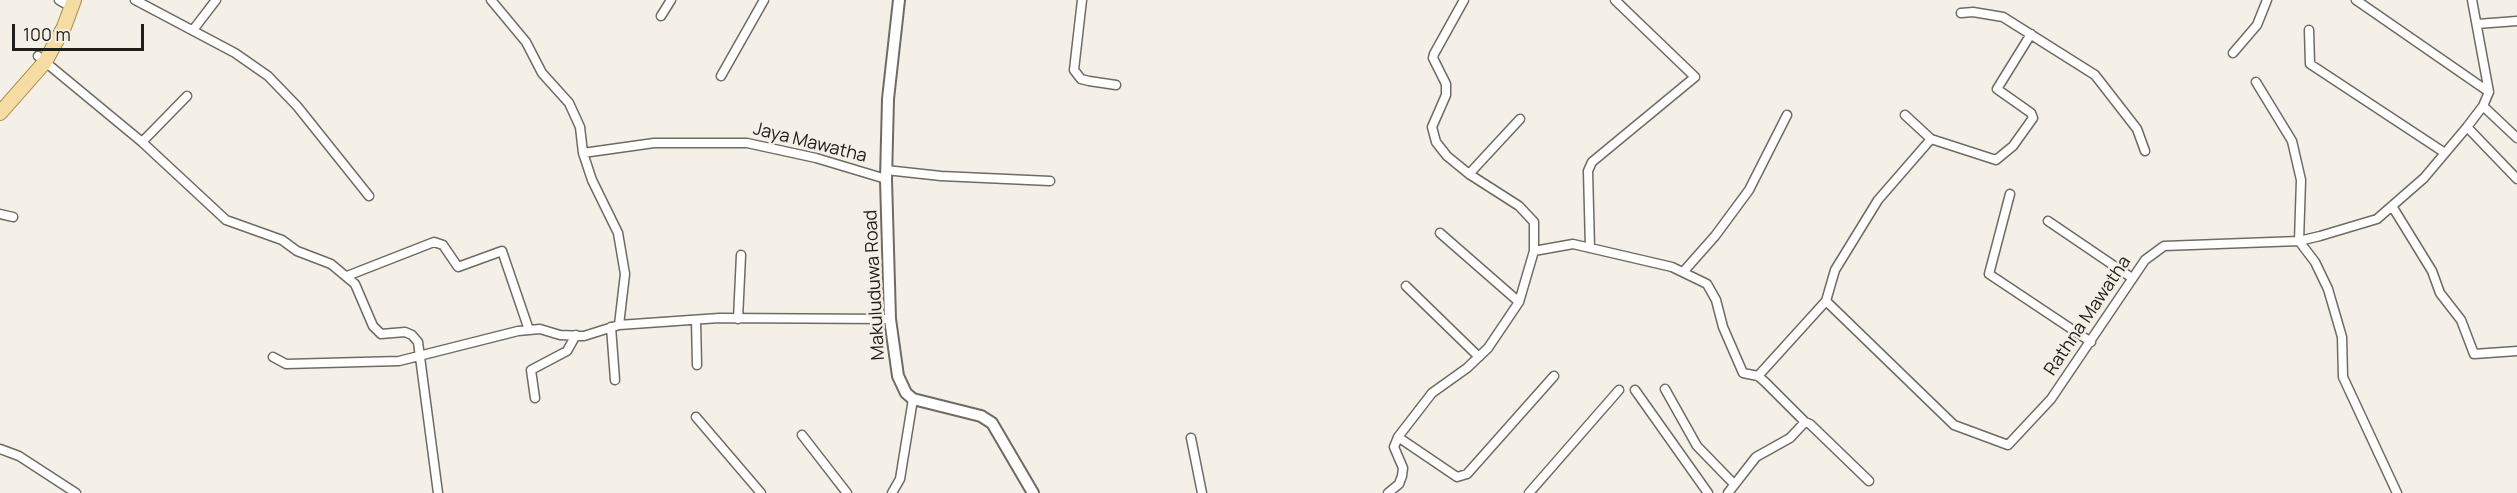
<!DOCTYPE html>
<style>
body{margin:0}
#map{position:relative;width:2517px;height:493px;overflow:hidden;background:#f5f0e7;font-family:Manrope,sans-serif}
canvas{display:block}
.scale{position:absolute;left:12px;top:24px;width:132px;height:27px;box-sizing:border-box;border:3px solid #201e1b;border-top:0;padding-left:8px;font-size:18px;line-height:21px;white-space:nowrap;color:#201e1b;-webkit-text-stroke:4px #f5f0e7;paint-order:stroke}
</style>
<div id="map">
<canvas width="2517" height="493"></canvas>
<div class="scale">100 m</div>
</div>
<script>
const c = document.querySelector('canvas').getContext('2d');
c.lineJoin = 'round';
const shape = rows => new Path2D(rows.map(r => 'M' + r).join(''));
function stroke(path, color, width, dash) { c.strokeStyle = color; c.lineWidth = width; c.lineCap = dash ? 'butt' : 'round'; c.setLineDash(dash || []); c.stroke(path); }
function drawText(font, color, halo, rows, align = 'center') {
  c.font = font + ' Manrope,sans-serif'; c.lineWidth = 5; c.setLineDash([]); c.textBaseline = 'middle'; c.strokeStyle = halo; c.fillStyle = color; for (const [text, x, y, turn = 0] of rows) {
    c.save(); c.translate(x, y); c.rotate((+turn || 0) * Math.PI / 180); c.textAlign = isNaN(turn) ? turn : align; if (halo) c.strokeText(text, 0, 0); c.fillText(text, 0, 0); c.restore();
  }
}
const minor = shape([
 [59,0,64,3],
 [135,0,235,53,268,76,297,106,369,196],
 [491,0,526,42,542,73,569,103,580,127,583,153,592,180,618,233,625,274,619,325],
 [1082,0,1074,70,1081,79,1089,81,1116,85],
 [1464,0,1434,54,1433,58,1446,84,1446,95,1432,127,1436,142,1447,156,1469,174,1519,206,1534,222,1534,251],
 [2356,0,2489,92],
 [1961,13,1973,12,2003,17,2095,75,2137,129,2145,151],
 [661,16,671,0],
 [2477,24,2517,21],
 [193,30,216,0],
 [2309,30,2310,64,2445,153],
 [2233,53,2257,25,2267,0],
 [38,56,142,142,226,220,282,240,297,251,331,264,355,284,373,326,381,334,405,332,412,335,418,342,438,493],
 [721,76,764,0],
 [2256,82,2292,141,2301,180,2299,241,2315,262,2328,289,2342,337,2343,377,2397,493],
 [2483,106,2517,138],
 [1905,115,1931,139,1996,160,2013,146,2033,118,2031,113,1997,89,2031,34],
 [2467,127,2517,179],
 [1931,139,1878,200,1835,270,1826,301,1954,425,2008,445,2051,399,2145,260,2164,246,2299,241,2320,236,2377,219,2424,178,2467,127,2483,106,2489,92,2472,0],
 [142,142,187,96],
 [583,153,654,143,747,143,816,158,886,179],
 [886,170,941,176,1050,181],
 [1469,174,1520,119],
 [2010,194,1989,274,2091,342],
 [2392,206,2432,271,2440,293,2461,320,2474,354,2517,351],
 [0,214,13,217],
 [2048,221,2132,278],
 [1440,233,1519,302],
 [1590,248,1588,171,1592,162,1695,77,1615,0],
 [1684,271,1715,236,1749,190,1787,115],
 [347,276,434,242,443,245,458,267,502,251,529,330],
 [1406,286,1479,357],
 [738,319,741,255],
 [696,320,697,365],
 [611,327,615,380],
 [273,357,286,364,399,361,518,331,540,329,560,335,584,336,619,325,719,318,890,319],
 [1758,376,1826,301],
 [1665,389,1697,446,1734,484],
 [1635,390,1708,493],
 [535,398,531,370,567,351,576,335],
 [696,417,761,493],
 [1805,422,1810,424,1869,481],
 [802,435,847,493],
 [1398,437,1457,477,1467,474,1554,376],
 [1191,438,1202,493],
 [0,449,19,456,76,493],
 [892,493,900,479,913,399],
 [1388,493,1399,484,1402,476,1403,468,1394,447,1398,437,1432,393,1467,368,1488,348,1519,302,1534,251,1573,244,1672,267,1707,284,1716,300,1723,327,1743,373,1758,376,1765,382,1805,422,1790,438,1756,457,1728,493],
 [1529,493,1619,390]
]);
const tertiary = shape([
 [899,0,888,99,886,179,890,319,898,376,906,393,913,399,981,416,992,423,1033,493]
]);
const primary = shape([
 [0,113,45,62,64,27,74,0]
]);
stroke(minor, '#6f6b63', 11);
stroke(tertiary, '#6f6b63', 14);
stroke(primary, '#a58a4a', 16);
stroke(minor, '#fff', 8);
stroke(tertiary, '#fff', 10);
stroke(primary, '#f4dca2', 14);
drawText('18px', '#201e1b', '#f5f0e7', [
 ["Jaya Mawatha",810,143,14],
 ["Makuluduwa Road",875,285,-93],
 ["Rathna Mawatha",2088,316,-56]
]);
</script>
